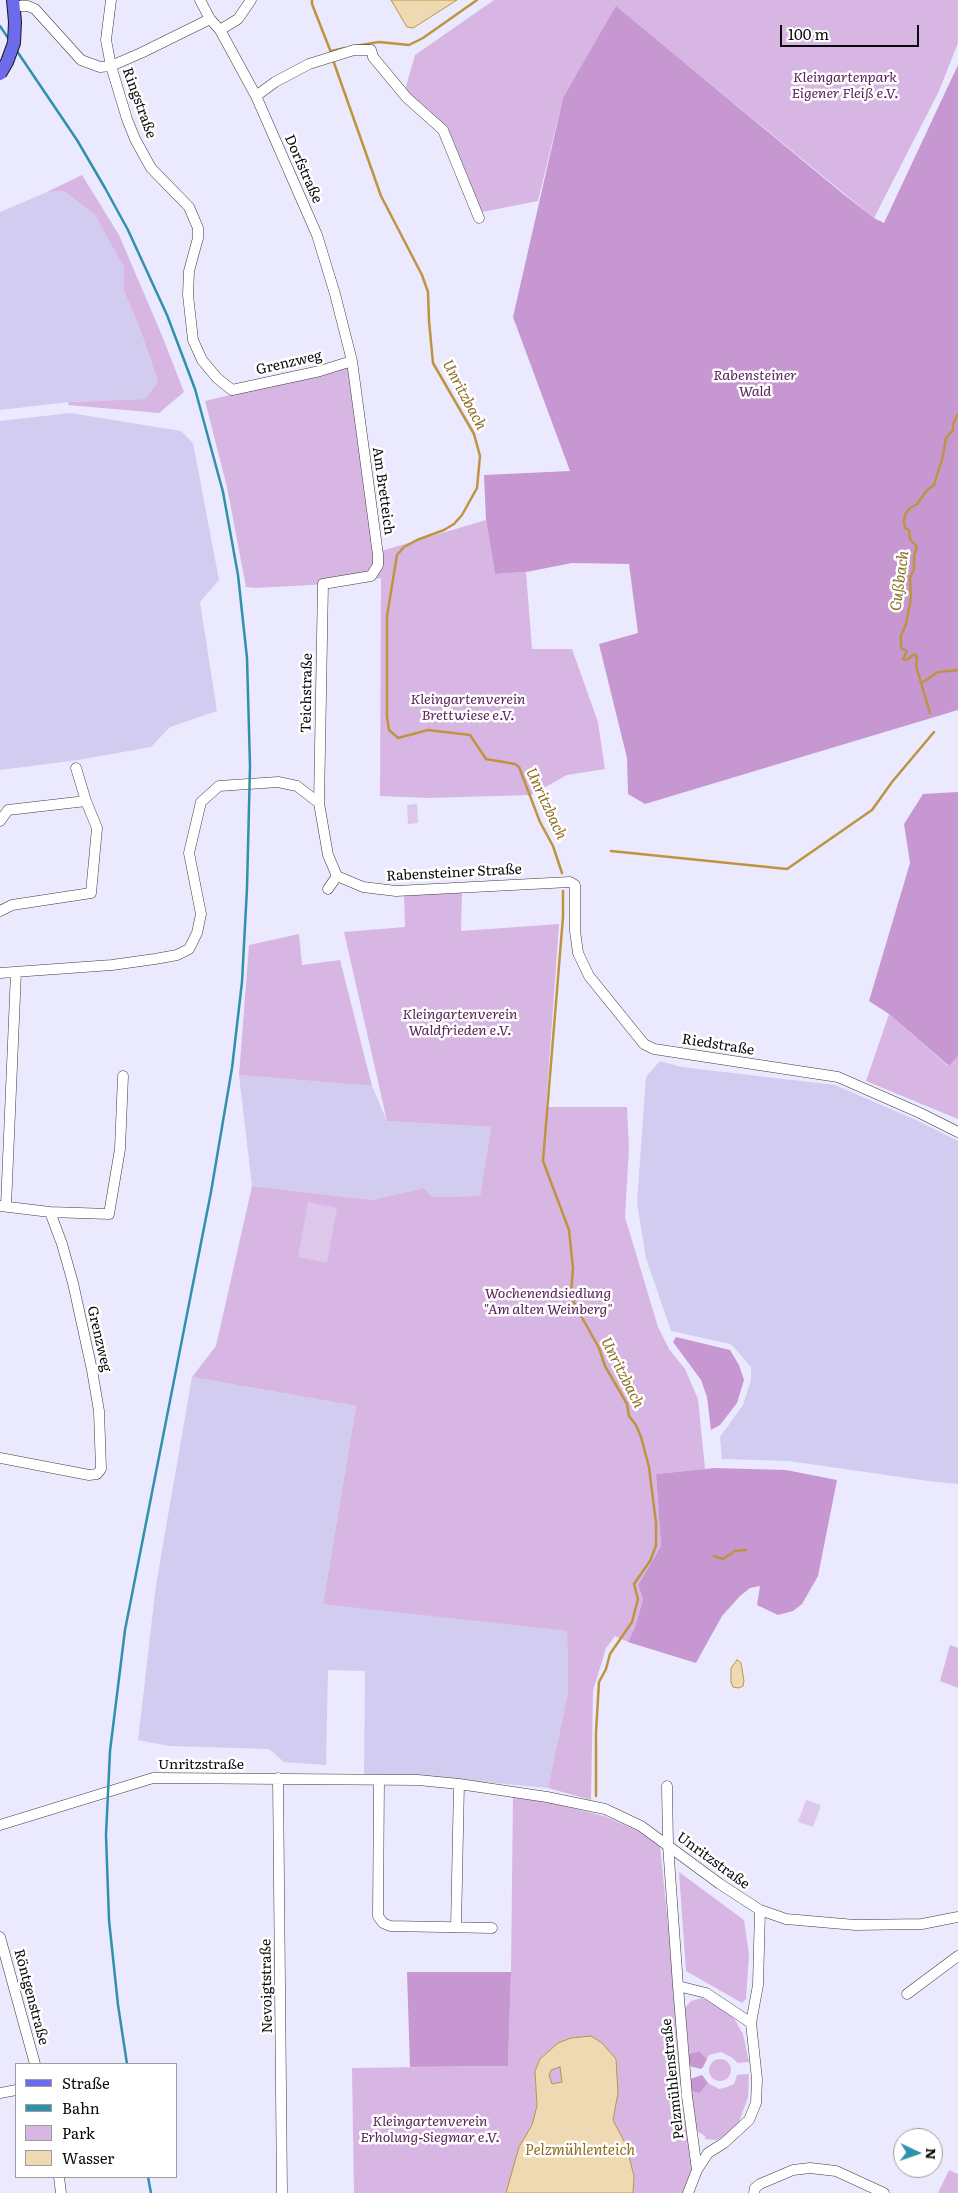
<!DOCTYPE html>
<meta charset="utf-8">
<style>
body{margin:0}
#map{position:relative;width:958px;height:2193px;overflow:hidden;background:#eae9fd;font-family:Literata,serif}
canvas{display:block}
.legend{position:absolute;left:15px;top:2063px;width:162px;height:115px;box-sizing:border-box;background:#fff;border:1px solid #9d9d9d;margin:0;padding:6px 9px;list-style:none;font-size:15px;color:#0a0a0a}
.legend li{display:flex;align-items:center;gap:10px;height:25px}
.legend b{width:25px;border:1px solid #9d9d9d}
.north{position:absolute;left:893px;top:2128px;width:50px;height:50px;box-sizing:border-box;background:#fff;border:1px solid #9d9d9d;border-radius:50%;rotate:93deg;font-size:14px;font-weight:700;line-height:20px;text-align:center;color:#0a0a0a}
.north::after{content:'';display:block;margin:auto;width:18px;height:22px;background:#3091ab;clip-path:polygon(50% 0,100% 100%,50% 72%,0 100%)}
.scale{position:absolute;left:780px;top:25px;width:139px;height:22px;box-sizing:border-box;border:2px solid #0a0a0a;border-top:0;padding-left:6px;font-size:15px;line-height:18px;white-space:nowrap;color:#0a0a0a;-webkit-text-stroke:4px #fff;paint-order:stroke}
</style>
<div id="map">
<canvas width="958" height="2193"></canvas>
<ul class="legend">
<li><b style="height:6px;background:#6d6aeb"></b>Straße</li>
<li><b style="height:6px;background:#3091ab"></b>Bahn</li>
<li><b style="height:14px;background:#d8b6e3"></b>Park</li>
<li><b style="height:14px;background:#efd9b2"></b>Wasser</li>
</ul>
<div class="north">N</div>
<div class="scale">100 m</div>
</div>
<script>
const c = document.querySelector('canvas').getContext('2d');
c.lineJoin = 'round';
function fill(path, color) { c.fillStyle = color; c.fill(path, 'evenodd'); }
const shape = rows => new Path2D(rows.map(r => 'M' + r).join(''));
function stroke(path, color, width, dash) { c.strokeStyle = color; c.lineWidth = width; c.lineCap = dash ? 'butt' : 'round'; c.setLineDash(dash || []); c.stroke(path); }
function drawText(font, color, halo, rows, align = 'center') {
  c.font = font + ' Literata,serif'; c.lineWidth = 5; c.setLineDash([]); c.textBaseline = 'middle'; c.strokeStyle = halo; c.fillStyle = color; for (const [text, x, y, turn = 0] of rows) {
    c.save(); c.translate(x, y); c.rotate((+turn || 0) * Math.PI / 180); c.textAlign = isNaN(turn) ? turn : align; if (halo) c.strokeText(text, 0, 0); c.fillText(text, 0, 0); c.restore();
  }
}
fill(shape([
 [64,191,95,215,125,267,124,291,141,332,158,382,145,399,69,402,0,410,0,212,47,192],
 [70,413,181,431,193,443,219,580,200,602,217,711,170,727,151,747,78,760,0,770,0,421],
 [660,1061,681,1067,835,1085,916,1120,958,1141,958,1484,928,1481,789,1461,722,1459,720,1437,743,1405,751,1380,751,1367,731,1344,671,1331,646,1258,637,1203,646,1077],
 [239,1075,372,1086,387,1121,491,1127,480,1196,433,1197,424,1188,372,1200,252,1186],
 [192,1377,356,1406,323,1603,567,1631,568,1692,548,1788,419,1776,364,1775,365,1671,328,1670,326,1765,284,1762,269,1749,169,1746,138,1740,156,1585]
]), '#d2ccf0');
fill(shape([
 [494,0,958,0,958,43,939,91,874,218,618,8,563,98,538,201,482,212,443,128,405,90,415,55],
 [82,175,119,235,163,338,184,392,159,413,68,405,69,402,145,399,158,382,141,332,124,291,124,267,95,215,64,191,47,192],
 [355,365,381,551,486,520,495,574,526,572,532,649,572,649,598,722,605,769,567,775,531,795,428,798,380,796,381,578,329,584,256,588,246,587,227,487,205,401],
 [462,892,461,931,559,924,546,1107,627,1107,629,1147,625,1217,658,1327,669,1349,685,1369,698,1399,705,1469,656,1474,661,1546,638,1585,643,1599,635,1627,628,1642,615,1636,606,1648,593,1691,591,1800,548,1788,568,1692,567,1631,323,1604,356,1406,192,1377,216,1346,252,1186,372,1200,424,1188,433,1197,480,1196,491,1127,387,1121,344,932,405,927,404,895],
 [299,934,302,965,340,960,372,1086,239,1075,249,945],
 [889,1014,948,1066,958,1056,958,1119,866,1081],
 [950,1645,958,1648,958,1688,940,1681],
 [513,1797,552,1803,604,1816,638,1831,660,1846,693,2172,685,2193,354,2193,352,2068,508,2066,511,1972],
 [679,1872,744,1920,749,1954,746,1999,742,2003,686,1971],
 [702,1998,724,2008,735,2020,743,2034,749,2062,738,2063,731,2057,721,2052,709,2055,707,2059,699,2051,689,2054,685,2008,691,2001],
 '709 2070a11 11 0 1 1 22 0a11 11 0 1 1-22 0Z',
 [749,2074,748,2097,739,2122,725,2136,716,2140,704,2139,706,2137,697,2131,690,2091,700,2093,708,2083,719,2089,727,2087,734,2084,737,2075],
 [949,2170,958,2174,958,2193,938,2193]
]), '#d8b6e3');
fill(shape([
 [616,6,842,193,874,218,884,223,958,65,958,710,645,804,628,794,627,758,599,644,638,633,629,564,572,563,526,572,495,574,486,520,484,475,570,471,513,317,563,98],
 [958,792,958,1056,949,1066,889,1014,869,1001,910,863,904,824,923,794],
 [676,1337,730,1350,739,1365,744,1380,737,1403,720,1425,711,1430,707,1397,701,1380,673,1342],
 [715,1468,786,1470,837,1480,818,1576,802,1604,793,1611,778,1615,757,1605,760,1586,750,1588,740,1596,722,1616,696,1663,628,1642,635,1627,643,1599,638,1585,661,1546,656,1474],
 [407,1972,511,1972,508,2066,410,2067],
 [699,2051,707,2059,703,2067,701,2069,689,2066,689,2054],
 [702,2075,708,2083,700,2093,690,2091,690,2079]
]), '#c797d2');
fill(shape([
 [417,804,418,823,408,824,407,805],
 [308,1202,337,1208,327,1263,298,1257],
 [806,1800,821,1805,813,1827,798,1822]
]), '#ddc7eb');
const water = shape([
 [391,0,457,0,413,28,407,27,391,0],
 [737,1660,741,1663,744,1681,743,1686,739,1688,733,1687,731,1682,731,1668,737,1660],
 [591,2036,602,2043,616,2059,618,2093,613,2120,626,2145,634,2176,633,2193,506,2193,519,2147,532,2125,537,2106,535,2071,540,2059,558,2043,571,2038,591,2036],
 [560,2067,562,2082,552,2084,549,2075,551,2070,560,2067]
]);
fill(water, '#efd9b2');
stroke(water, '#bf9440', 1);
stroke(shape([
 [312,0,312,4,332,55],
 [355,46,379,42,409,45,423,38,477,0],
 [331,51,345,48],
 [333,60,381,196,422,275,428,292,429,321,433,363,474,434,480,456,477,488,462,515,454,524,444,530,417,540,404,547,397,555,387,616,387,717,389,730,398,738,428,730,470,735,486,759,515,764,519,767,540,822,553,846,562,873],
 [923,682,938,672,958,670],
 [930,713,916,666,917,657,914,654,907,660,903,659,907,651,901,648,901,636,906,624,911,598,910,578,914,569,914,556,917,547,910,539,909,530,905,528,904,521,905,515,910,508,917,504,927,490,934,485,943,456,946,438,953,430,953,424,958,414],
 [611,851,787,869,872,810,892,782,934,732],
 [563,891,563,917,543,1161,569,1230,573,1268,571,1294,575,1305,599,1348,605,1366,627,1404,629,1416,636,1425,641,1437,649,1467,656,1523,656,1546,650,1561,634,1584,638,1599,632,1622,610,1654,606,1669,599,1682,596,1732,596,1796],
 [714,1556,723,1559,735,1551,746,1550]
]), '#bf9440', 2.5);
const minor = shape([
 [111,0,106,40,111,66,127,119,135,139,151,168,189,207,198,228,198,238,189,271,188,295,193,340,202,360,217,378,232,390,320,371,352,361],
 [200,0,210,19,220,30,256,96,317,235,335,294,352,361,378,555,378,565,371,576,323,584,319,803,328,855,337,876,363,887,396,891,570,882,575,885,575,931,578,953,589,976,644,1044,654,1049,838,1077,920,1113,958,1132],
 [14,6,28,6,35,9,81,60,100,67,111,66,141,53,210,19],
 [220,30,238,19,251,0],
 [256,96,275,82,309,64,354,50,371,50,373,57,407,98,443,130,479,218],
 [0,821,8,810,86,801],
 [328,889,337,876],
 [0,911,12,905,91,893,97,828,86,801,76,768],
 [0,973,112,965,155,959,177,955,189,949,197,933,201,914,189,853,201,802,219,786,278,782,297,786,319,803],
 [0,1206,50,1212,109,1214,120,1149,123,1076],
 [6,1206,16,972],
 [0,1458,89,1475,97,1474,101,1469,99,1411,92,1370,73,1283,62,1244,50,1212],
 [278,1778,282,2193],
 [379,1780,378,1916,383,1923,390,1926,492,1928],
 [667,1786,668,1845,678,1986,687,2096,697,2170],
 [0,1825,153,1778,418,1780,459,1784,547,1797,605,1809,641,1826,720,1884,760,1910,786,1919,855,1925,922,1924,958,1917],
 [456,1927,459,1784],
 [0,1937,35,2064],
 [678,1986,706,1993,751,2023],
 [907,1994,958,1956],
 [0,2093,16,2090],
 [59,2177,61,2193],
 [688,2193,697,2170,708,2153,724,2143,749,2120,756,2103,757,2079,751,2023,758,1985,760,1910],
 [754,2193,755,2188,760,2184,793,2170,810,2168,836,2171,884,2193]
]);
const major = shape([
 [13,0,15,22]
]);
stroke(minor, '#3d3d3d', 11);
stroke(major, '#1b1b1b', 14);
stroke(minor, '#fff', 10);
stroke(major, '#6d6aeb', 12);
stroke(shape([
 [0,26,77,140,105,188,128,230,167,315,195,389,223,492,238,575,247,658,250,766,247,888,242,982,232,1068,211,1192,125,1630,110,1751,106,1835,109,1920,118,2005,127,2064],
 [148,2177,151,2193]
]), '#3091ab', 2.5);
const majorBridge = shape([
 [0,74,7,62,14,43,15,22]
]);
stroke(majorBridge, '#1b1b1b', 14, []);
stroke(majorBridge, '#6d6aeb', 12);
drawText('italic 14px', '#5a2157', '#fff', [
 ["Kleingartenpark",845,78],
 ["Eigener Fleiß e.V.",845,94],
 ["Rabensteiner",755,376],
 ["Wald",755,392],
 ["Kleingartenverein",468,700],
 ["Brettwiese e.V.",468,716],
 ["Kleingartenverein",460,1015],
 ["Waldfrieden e.V.",460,1031],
 ["Wochenendsiedlung",548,1294],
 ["\"Am alten Weinberg\"",548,1310],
 ["Kleingartenverein",430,2122],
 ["Erholung-Siegmar e.V.",430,2138]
]);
drawText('14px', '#0a0a0a', '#fff', [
 ["Ringstraße",139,103,70],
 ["Dorfstraße",303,169,66],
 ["Grenzweg",289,363,-13],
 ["Am Bretteich",383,491,82],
 ["Teichstraße",307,693,-89],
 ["Rabensteiner Straße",454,873,-3],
 ["Riedstraße",718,1045,9],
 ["Grenzweg",99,1339,77],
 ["Unritzstraße",201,1765],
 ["Unritzstraße",713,1861,36],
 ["Nevoigtstraße",267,1986,-91],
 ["Röntgenstraße",31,1997,75],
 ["Pelzmühlenstraße",673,2079,-96]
]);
drawText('italic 15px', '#8e6d20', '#fff', [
 ["Unritzbach",464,395,62],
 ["Gußbach",900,581,-82],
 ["Unritzbach",546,804,65],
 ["Unritzbach",622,1373,63],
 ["Pelzmühlenteich",580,2151]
]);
</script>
